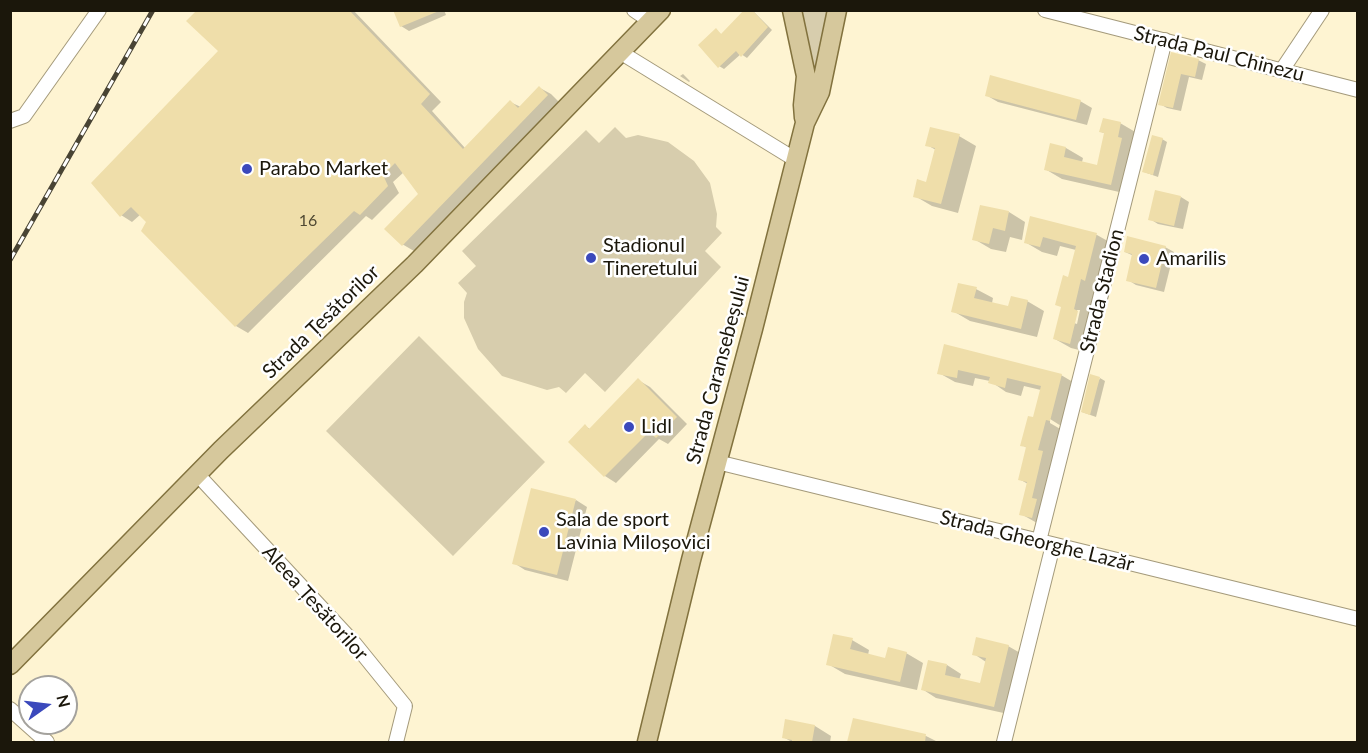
<!DOCTYPE html>
<meta charset="utf-8">
<style>
body{margin:0}
#map{position:relative;width:1368px;height:753px;overflow:hidden;background:#fef4d2;font-family:Lato,sans-serif}
canvas{display:block}
.frame{position:absolute;inset:0;border:12px solid #1b170b;pointer-events:none}
.north{position:absolute;left:18px;top:675px;width:60px;height:60px;box-sizing:border-box;background:#fff;border:2px solid #a4a29d;border-radius:50%;rotate:76deg;font-size:16px;font-weight:700;line-height:24px;text-align:center;color:#1b170b}
.north::after{content:'';display:block;margin:auto;width:21px;height:27px;background:#3b49bc;clip-path:polygon(50% 0,100% 100%,50% 72%,0 100%)}
</style>
<div id="map">
<canvas width="1368" height="753"></canvas>
<div class="frame"></div>
<div class="north">N</div>
</div>
<script>
const c = document.querySelector('canvas').getContext('2d');
c.lineJoin = 'round';
function fill(path, color) { c.fillStyle = color; c.fill(path, 'evenodd'); }
const shape = rows => new Path2D(rows.map(r => 'M' + r).join(''));
function stroke(path, color, width, dash) { c.strokeStyle = color; c.lineWidth = width; c.lineCap = dash ? 'butt' : 'round'; c.setLineDash(dash || []); c.stroke(path); }
function drawText(font, color, halo, rows, align = 'center') {
  c.font = font + ' Lato,sans-serif'; c.lineWidth = 5; c.setLineDash([]); c.textBaseline = 'middle'; c.strokeStyle = halo; c.fillStyle = color; for (const [text, x, y, turn = 0] of rows) {
    c.save(); c.translate(x, y); c.rotate((+turn || 0) * Math.PI / 180); c.textAlign = isNaN(turn) ? turn : align; if (halo) c.strokeText(text, 0, 0); c.fillText(text, 0, 0); c.restore();
  }
}
fill(shape([
 [800,11,831,11,814,82],
 [615,127,626,138,638,135,668,142,694,161,710,183,717,214,716,227,722,233,705,251,721,267,605,392,585,373,566,393,559,387,547,390,502,376,478,349,464,318,464,302,467,293,458,283,476,266,462,251,586,130,599,143],
 [419,336,545,462,453,556,326,431]
]), '#d7cdad');
fill(shape([
 [199,10,353,10,441,102,432,111,465,148,510,102,521,107,540,88,551,94,559,102,414,251,402,244,420,195,404,172,393,182,399,193,372,220,366,216,248,333,236,326,143,231,148,221,141,214,132,222,121,215,221,51],
 [394,10,444,10,446,15,409,31,401,26],
 [752,10,772,30,747,58,741,54,724,69,719,66,716,30,722,35],
 [1172,54,1198,60,1206,64,1202,80,1189,77,1181,111,1167,108,1160,104],
 [683,74,690,81,689,82,680,76],
 [986,95,1080,101,1092,108,1087,125,998,102],
 [1120,123,1137,133,1128,194,1062,179,1045,169,1051,145,1066,148,1083,158,1082,162,1098,166,1106,134,1101,132],
 [959,136,976,146,958,213,932,206,915,196,928,184,936,150,927,145],
 [1162,139,1167,142,1158,177,1144,172],
 [1181,197,1189,202,1183,229,1158,224,1150,219],
 [1009,212,1025,222,1022,240,1010,237,1006,252,991,249,974,239],
 [1031,218,1097,235,1113,244,1087,352,1071,348,1055,339,1076,250,1060,246,1057,256,1042,252,1025,242],
 [1077,310,1080,310,1077,324,1074,323],
 [1165,247,1174,252,1164,292,1136,285,1128,280,1134,256,1125,252],
 [976,289,993,298,992,303,1009,308,1027,301,1044,311,1037,337,970,321,953,311],
 [945,346,1061,375,1078,385,1066,429,1050,419,1050,423,1062,430,1037,523,1021,514,1028,484,1019,479,1027,448,1022,445,1034,419,1041,390,1024,386,1021,396,1006,392,990,381,975,378,973,386,955,382,939,373],
 [1100,378,1105,381,1096,417,1082,412],
 [638,380,650,387,687,424,668,444,659,439,616,483,605,476,570,442,585,426,590,429],
 [576,500,587,507,568,581,525,570,514,563],
 [852,640,869,650,868,655,887,659,906,653,923,663,917,690,845,674,828,664],
 [1008,646,1022,654,1008,714,936,698,922,689,947,665,961,674,959,680,981,685,986,662,974,654],
 [854,719,926,736,938,742,849,742],
 [815,726,831,736,830,742,792,742,783,737]
]), '#0003');
fill(shape([
 [197,10,349,10,430,94,421,104,463,149,510,100,518,108,539,86,548,95,402,246,384,229,418,194,395,163,383,175,388,186,360,215,354,211,235,327,141,231,146,222,131,207,120,217,91,183,218,51,186,21],
 [393,10,439,10,439,11,400,27],
 [744,10,752,10,768,27,741,57,736,51,718,68,698,45,716,28,721,34],
 [1171,52,1199,59,1195,77,1181,74,1173,108,1158,105],
 [990,75,1081,100,1076,120,985,96],
 [1103,118,1121,122,1118,137,1122,138,1111,185,1044,170,1050,143,1066,147,1064,157,1097,165,1104,133,1099,132],
 [930,127,960,134,941,204,913,197,917,179,926,182,935,148,925,146],
 [1152,135,1163,138,1153,175,1142,172],
 [1155,190,1181,196,1174,226,1148,220],
 [980,205,1009,211,1005,231,993,228,989,244,972,240],
 [1030,216,1097,233,1085,281,1081,279,1074,309,1078,311,1070,344,1053,339,1061,307,1055,305,1063,275,1068,277,1076,246,1043,237,1040,247,1024,243],
 [1127,236,1166,246,1156,288,1126,281,1132,254,1124,252],
 [958,283,977,287,974,298,1008,306,1011,296,1028,300,1021,329,951,312],
 [944,344,1062,374,1050,421,1046,420,1038,450,1043,451,1032,498,1037,499,1032,518,1019,515,1027,482,1018,480,1026,447,1020,446,1028,416,1033,417,1041,386,1007,378,1005,388,988,383,990,377,958,370,957,378,937,374],
 [1090,374,1100,377,1090,415,1081,412],
 [638,378,677,417,656,438,649,432,604,477,568,442,585,424,589,429],
 [531,488,576,499,557,575,512,564],
 [833,634,853,638,850,649,885,658,888,647,907,652,900,682,826,665],
 [976,637,1009,645,994,707,921,690,928,660,947,664,945,675,980,683,986,658,972,655],
 [853,718,926,734,925,742,847,742],
 [785,719,815,725,812,742,792,742,792,740,782,738]
]), '#efdeaa');
const minor = shape([
 [634,10,650,21],
 [1045,10,1358,90],
 [620,52,796,160],
 [1282,70,1322,10],
 [10,121,24,116,99,10],
 [717,462,1358,619],
 [197,474,354,643,405,706,396,742],
 [1039,541,1165,40],
 [10,709,47,742],
 [1004,742,1053,545]
]);
const major = shape([
 [792,10,806,76,803,105,804,118],
 [10,665,221,450,415,264,661,10],
 [647,742,691,560,753,329,805,123,820,92,837,10]
]);
stroke(minor, '#a49a7b', 16);
stroke(major, '#82723e', 21);
stroke(minor, '#fff', 14);
stroke(major, '#d6c89c', 18);
const rail = shape([
 [10,260,153,10]
]);
stroke(rail, '#494434', 5);
stroke(rail, '#fff', 3, [9]);
for (const [x, y, r, color] of [
 [247,169,6,"#3b49bc"],
 [591,258,6,"#3b49bc"],
 [1144,259,6,"#3b49bc"],
 [629,427,6,"#3b49bc"],
 [544,532,6,"#3b49bc"]
]) { const dot = new Path2D(); dot.arc(x, y, r, 0, 2 * Math.PI); c.fillStyle = color; c.fill(dot); stroke(dot, '#fff', 2); }
drawText('16px', '#504933', null, [
 ["16",308,221]
]);
drawText('20px', '#1b170b', '#fff', [
 ["Strada Paul Chinezu",1219,54,14],
 ["Strada Stadion",1102,291,-76],
 ["Strada Țesătorilor",321,322,-44],
 ["Strada Caransebeșului",718,370,-75],
 ["Strada Gheorghe Lazăr",1037,541,14],
 ["Aleea Țesătorilor",315,603,48]
]);
drawText('20px', '#1b170b', '#fff', [
 ["Parabo Market",259,169],
 ["Stadionul",603,246],
 ["Tineretului",603,269],
 ["Amarilis",1156,259],
 ["Lidl",641,427],
 ["Sala de sport",556,520],
 ["Lavinia Miloșovici",556,543]
], 'left');
</script>
